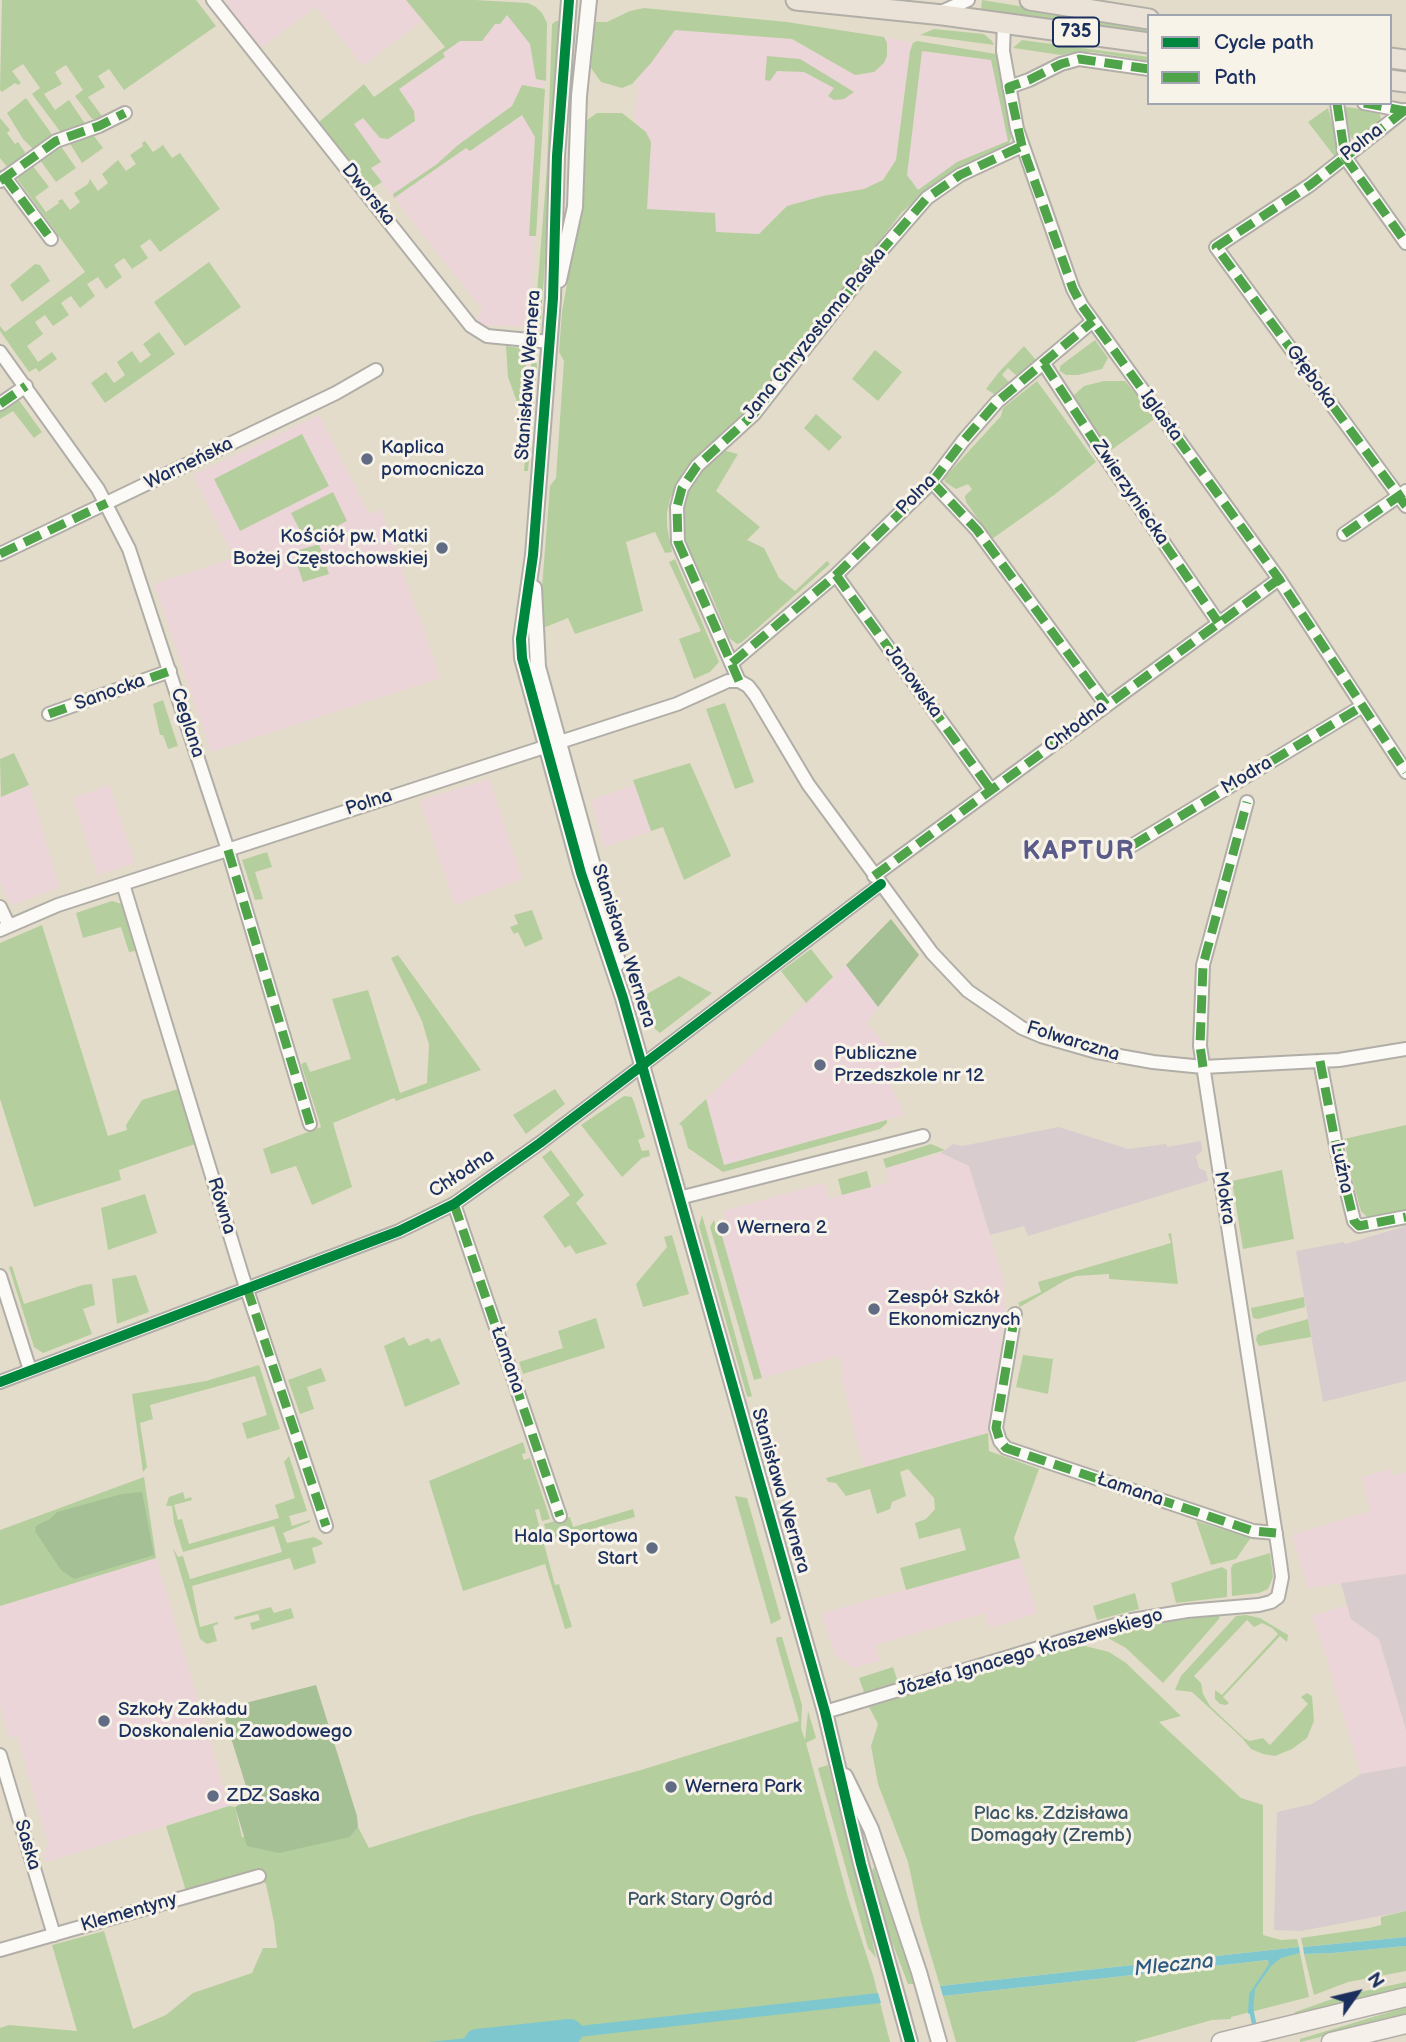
<!DOCTYPE html>
<meta charset="utf-8">
<style>
body{margin:0}
#map{position:relative;width:1406px;height:2042px;overflow:hidden;background:#e4dcca;font-family:"Balsamiq Sans",sans-serif}
canvas{display:block}
.legend{position:absolute;left:1147px;top:14px;width:245px;height:91px;box-sizing:border-box;background:#f7f3e8;border:2px solid #9fa5b1;margin:0;padding:9px 12px;list-style:none;font-size:21px;color:#1b2f5e}
.legend li{display:flex;align-items:center;gap:14px;height:35px}
.legend b{width:35px;border:2px solid #9fa5b1}
.north{position:absolute;left:1322px;top:1958px;width:70px;height:70px;-webkit-text-stroke:5px #f7f3e8;paint-order:stroke;rotate:56deg;font-size:19px;font-weight:700;line-height:28px;text-align:center;color:#1b2f5e}
.north::after{content:'';display:block;margin:auto;width:24px;height:32px;background:#1b2f5e;clip-path:polygon(50% 0,100% 100%,50% 72%,0 100%)}
</style>
<div id="map">
<canvas width="1406" height="2042"></canvas>
<ul class="legend">
<li><b style="height:9px;background:#00873e"></b>Cycle path</li>
<li><b style="height:9px;background:#4fa44a"></b>Path</li>
</ul>
<div class="north">N</div>
</div>
<script>
const c = document.querySelector('canvas').getContext('2d');
c.lineJoin = 'round';
function fill(path, color) { c.fillStyle = color; c.fill(path, 'evenodd'); }
const shape = rows => new Path2D(rows.map(r => 'M' + r).join(''));
function stroke(path, color, width, dash) { c.strokeStyle = color; c.lineWidth = width; c.lineCap = dash ? 'butt' : 'round'; c.setLineDash(dash || []); c.stroke(path); }
function drawText(font, color, halo, rows, align = 'center') {
  c.font = font + ' "Balsamiq Sans",sans-serif'; c.lineWidth = 6; c.setLineDash([]); c.textBaseline = 'middle'; c.strokeStyle = halo; c.fillStyle = color; for (const [text, x, y, turn = 0] of rows) {
    c.save(); c.translate(x, y); c.rotate((+turn || 0) * Math.PI / 180); c.textAlign = isNaN(turn) ? turn : align; if (halo) c.strokeText(text, 0, 0); c.fillText(text, 0, 0); c.restore();
  }
}
fill(shape([
 [229,0,406,0,423,20,363,66,316,7,258,50,221,1,226,2],
 [501,6,536,47,544,89,529,327,478,325,477,318,482,309,336,125],
 [680,29,785,37,798,42,887,43,884,37,913,43,910,51,896,160,882,180,864,189,822,196,787,206,759,234,715,232,641,215,635,122,638,79,673,31],
 [922,51,991,60,1008,141,957,162,918,190,907,175],
 [319,415,369,514,381,509,440,678,211,752,154,584,234,558,193,475],
 [489,779,522,879,455,905,420,800],
 [29,785,59,887,13,905,9,901,0,881,0,798],
 [109,785,135,863,98,875,73,798],
 [635,785,651,831,604,847,591,800],
 [846,965,878,1007,866,1024,902,1060,889,1081,904,1115,724,1165,706,1099],
 [941,1153,969,1166,1004,1283,1005,1313,988,1433,864,1467,841,1375,844,1373,839,1356,762,1378,722,1236,729,1233,723,1211,824,1183,828,1199,889,1182,886,1168],
 [1390,1469,1392,1476,1406,1472,1406,1574,1308,1588,1292,1535,1370,1511,1362,1477],
 [156,1558,229,1806,46,1862,44,1856,48,1844,17,1736,10,1738,0,1706,0,1606],
 [1020,1558,1037,1613,990,1628,985,1613,875,1645,880,1661,854,1668,835,1655,822,1613],
 [1347,1605,1352,1619,1379,1639,1406,1730,1406,1766,1361,1774,1319,1634,1311,1616]
]), '#ebd5d8');
fill(shape([
 [1059,1127,1128,1149,1166,1144,1167,1147,1201,1141,1202,1151,1196,1156,1199,1168,1206,1171,1208,1181,1028,1236,1024,1226,990,1235,969,1166,941,1153,953,1144,962,1146],
 [1406,1226,1406,1381,1323,1402,1296,1251,1344,1242,1345,1244],
 [1406,1574,1406,1730,1379,1639,1351,1619,1341,1583],
 [1406,1766,1406,1911,1301,1931,1274,1930,1277,1812,1312,1804,1361,1774]
]), '#d8ccce');
fill(shape([
 [2,0,196,0,216,26,124,90,109,69,98,76,105,87,88,97,102,116,97,119,92,119,75,96,83,90,66,65,55,72,62,84,44,94,55,110,69,100,86,125,62,134,32,94,40,88,23,64,12,71,21,83,18,85,15,83,2,92,0,90],
 [406,0,475,0,528,3,536,7,542,13,547,23,546,81,536,79,530,44,507,15,500,24,495,24,482,41,460,41,443,53,445,57,399,89,414,111,415,121,388,139,380,138,363,118,354,124,381,162,371,168,382,182,371,189,319,122,364,84,374,97,445,47],
 [982,0,1149,27,1149,35,981,11],
 [644,8,787,22,884,37,887,43,887,56,884,63,874,72,855,75,792,39,675,30,651,63,632,84,622,88,601,82,591,68,594,22,607,22,630,11],
 [556,21,560,21,561,40,541,318,539,325,534,331,547,167,552,24],
 [934,29,984,34,992,41,994,45,920,35],
 [1022,40,1149,57,1149,61,1092,52,1076,52,1061,55,1013,48],
 [917,41,996,54,1011,138,1008,145,1002,150,944,177,902,212,750,408,684,471,670,499,667,513,667,526,672,552,665,553,655,532,626,542,643,611,575,634,568,618,543,628,539,625,550,486,556,478,564,361,559,352,562,312,580,211,585,128,587,120,597,113,622,113,646,132,651,142,647,209,715,213,716,232,759,234,787,206,823,196,864,189,883,180,896,160,910,51,913,43],
 [922,51,991,60,1008,141,957,162,918,190,907,175],
 [767,56,800,59,854,92,844,99,834,100,828,96,834,88,804,72,777,71,770,81,765,80],
 [522,85,545,89,536,236,529,236,535,137,522,115,470,151,466,148,394,198,393,194,437,164,458,145,512,106],
 [26,98,51,133,51,138,34,150,23,139,7,113],
 [1347,107,1379,112,1382,122,1355,140,1351,138,1343,112,1344,108],
 [1328,108,1339,148,1339,153,1335,157,1308,122],
 [0,118,10,130,7,133,15,144,18,142,25,152,23,158,8,168,0,158],
 [94,136,103,148,82,163,69,142,72,140],
 [145,141,153,152,163,145,172,158,180,153,220,209,160,252,150,239,140,246,148,258,132,269,124,258,114,265,122,277,106,289,98,277,87,284,95,296,80,308,71,296,61,303,69,315,53,326,45,315,35,322,43,334,27,346,38,362,52,352,57,359,39,372,36,368,29,372,0,331,0,326,5,332,85,272,18,180,18,174,32,165,49,187,35,197,46,212,59,203,58,201,62,199,70,210,80,202,74,193,88,184,90,179,98,191,108,183,102,174,118,160,126,171,136,164,130,155,143,146,142,143],
 [60,145,76,168,56,182,40,160],
 [209,262,241,307,185,346,154,302],
 [35,264,40,265,50,281,22,302,10,285],
 [159,332,175,354,105,403,91,383,106,372,114,383,125,375,117,362,132,351,140,363,151,355,143,344],
 [1095,340,1108,358,1102,369,1078,375,1066,375,1060,371,1060,366],
 [506,346,527,349,522,416,508,377],
 [1024,346,1036,360,1017,376,1008,368,1002,375,1009,382,994,394,986,389,999,372],
 [875,350,902,372,878,401,852,379],
 [532,352,537,365,528,471,524,471],
 [1037,381,1096,462,1054,495,992,539,966,502,965,496,972,489,968,484,956,489,945,482,944,478,1001,416,1003,408],
 [1104,381,1125,381,1156,418,1107,453,1076,404,1074,395,1084,386],
 [18,399,42,432,34,438,13,411,0,419,0,411],
 [816,414,842,437,829,451,804,428],
 [302,434,329,486,240,531,214,479],
 [723,450,738,454,716,491,760,527,747,540,764,548,779,578,795,591,827,561,830,564,742,642,737,644,729,638,706,582,697,583,684,549,681,511,685,494,698,473],
 [333,492,347,521,306,542,291,513],
 [319,544,329,574,303,582,293,552],
 [675,559,719,662,710,672,694,679,679,639,701,631,669,562],
 [163,700,178,746,168,749,163,735,160,735,153,704],
 [725,703,754,782,735,789,706,709],
 [14,753,29,785,1,797,0,759],
 [690,763,731,856,684,880,663,827,651,831,633,780],
 [267,852,272,867,255,872,263,899,255,900,242,860],
 [112,901,122,904,135,951,129,952,121,927,83,938,76,913],
 [532,910,543,939,525,947,518,932,514,934,510,927,518,924,514,915],
 [42,925,108,1136,127,1130,126,1125,142,1100,178,1089,195,1144,119,1170,121,1180,34,1207,0,1099,0,943],
 [811,949,833,977,806,1003,781,971],
 [398,955,481,1070,396,1101,394,1098,333,1123,352,1187,312,1205,296,1166,271,1174,263,1149,321,1127,301,1064,306,1062,310,1072,351,1059,332,999,368,990,400,1093,427,1083,429,1045,422,1021,391,958],
 [679,976,712,993,660,1033,655,1029,645,995],
 [555,1089,565,1104,526,1134,513,1115],
 [624,1096,632,1097,634,1102,645,1137,638,1140,642,1151,649,1150,650,1156,642,1158,622,1177,581,1125],
 [706,1099,724,1165,887,1120,887,1123,880,1129,723,1172,688,1148,682,1126,679,1124],
 [1406,1125,1406,1211,1380,1220,1370,1220,1361,1211,1351,1175,1344,1139],
 [931,1144,945,1150,886,1168,883,1159],
 [551,1150,584,1195,576,1203,607,1244,576,1254,570,1245,565,1248,543,1216,570,1195,542,1157],
 [1282,1170,1294,1239,1243,1249,1232,1181],
 [867,1171,871,1187,842,1195,838,1179],
 [145,1194,157,1233,108,1250,101,1208],
 [702,1215,752,1396,749,1397,747,1396,699,1226],
 [714,1220,719,1236,722,1236,762,1378,754,1380,710,1227],
 [1171,1233,1178,1284,1109,1279,1109,1274,1076,1276,1066,1280,1020,1307,1018,1303,1041,1292,1038,1282,1171,1243,1168,1234],
 [672,1235,689,1294,643,1307,636,1284,667,1247,664,1237],
 [12,1266,24,1304,83,1285,92,1284,95,1305,83,1309,92,1334,43,1353,34,1347,9,1267],
 [136,1275,149,1312,117,1324,112,1279],
 [1304,1297,1305,1307,1258,1319,1253,1318,1251,1308],
 [596,1318,605,1348,523,1374,519,1362,563,1348,558,1331],
 [1308,1319,1311,1337,1259,1346,1256,1340,1257,1335,1265,1331],
 [404,1337,409,1346,428,1338,431,1342,440,1338,460,1384,405,1407,384,1346],
 [1023,1355,1053,1359,1048,1394,1016,1387],
 [259,1365,280,1429,247,1439,242,1423,267,1415,255,1376,150,1405,153,1419,140,1423,147,1467,143,1472,132,1394,206,1381],
 [321,1368,326,1381,307,1387,314,1409,300,1414,288,1380],
 [988,1433,989,1451,1039,1469,1014,1538,1020,1558,906,1590,900,1568,966,1550,960,1528,919,1539,915,1523,926,1519,935,1509,934,1498,908,1469,900,1472,906,1496,892,1502,890,1509,877,1514,870,1489,846,1496,836,1483,828,1482,826,1478],
 [523,1442,526,1453,522,1454,523,1458,524,1460,530,1458,550,1519,542,1521,539,1509,535,1510,555,1585,559,1584,572,1627,565,1629,545,1564,463,1591,429,1481],
 [289,1456,307,1511,289,1516,292,1526,310,1520,310,1522,283,1533,287,1543,314,1537,321,1541,323,1544,312,1548,316,1563,294,1570,290,1558,192,1586,200,1627,218,1622,218,1624,213,1626,217,1641,207,1644,200,1639,173,1548,178,1557,183,1556,190,1579,282,1552,274,1526,183,1552,174,1523,172,1506,166,1506,169,1497,183,1492,185,1499,191,1497,192,1500,174,1505,178,1520,182,1519,189,1544,279,1518,275,1505,295,1498,284,1462],
 [144,1477,156,1558,0,1606,0,1530],
 [735,1496,747,1498,781,1619,771,1624],
 [633,1509,635,1517,556,1539,554,1536,548,1538,544,1524,570,1517,573,1527],
 [1196,1521,1225,1530,1252,1536,1236,1559,1211,1565],
 [1270,1553,1273,1577,1268,1589,1259,1593,1232,1596,1231,1568,1233,1564],
 [1222,1567,1227,1570,1227,1597,1176,1603,1171,1583],
 [1135,1593,1139,1609,1097,1620,1093,1606],
 [271,1607,274,1613,291,1608,294,1618,252,1630,250,1623,260,1620,258,1614,235,1620,234,1617],
 [1220,1614,1219,1619,1163,1683,1126,1648,1108,1638,1110,1634,1166,1622],
 [1246,1615,1260,1618,1288,1635,1287,1642,1280,1636,1223,1697,1229,1703,1226,1705,1220,1704,1215,1699,1215,1690,1222,1695,1278,1634,1272,1628,1262,1623,1254,1627,1247,1620,1194,1676,1201,1683,1203,1694,1210,1706,1244,1738,1250,1741,1263,1738,1270,1745,1308,1704,1301,1697,1307,1693,1312,1696,1314,1721,1307,1738,1292,1749,1275,1756,1263,1754,1251,1749,1242,1738,1192,1692,1175,1690,1181,1676,1236,1616],
 [777,1637,782,1637,802,1705,801,1728,805,1740,808,1711,816,1738,806,1743,848,1898,873,1975,890,2042,0,2042,0,2028,9,2025,77,2031,52,1945,104,1931,133,2029,166,2015,193,1993,252,1973,263,1948,277,1948,274,1922,266,1884,261,1879,258,1869,186,1891,166,1826,229,1806,235,1807,242,1837,350,1837,358,1827,369,1848,471,1816,641,1770,799,1721,776,1640],
 [1085,1646,1109,1652,1126,1663,1181,1716,1159,1722,1241,1798,1263,1805,1263,1935,1281,1940,1297,1939,1299,1947,940,1986,921,1922,908,1862,878,1784,871,1746,878,1724,869,1707,1065,1648],
 [893,1667,898,1682,864,1692,859,1678],
 [828,1765,861,1884,876,1958,868,1948,818,1768],
 [874,1867,890,1913,914,1984,908,1984,884,1921,878,1902,872,1871],
 [1406,1911,1406,1937,1303,1947,1301,1938,1369,1928,1381,1925,1381,1917],
 [1406,1946,1406,1971,1348,1982,1314,1995,1304,1954,1333,1953],
 [1300,1953,1309,1997,1231,2017,1231,2019,1212,2020,1134,2042,956,2042,943,1996,1268,1960],
 [1406,1982,1406,1988,1295,2014,1295,2012,1338,1997],
 [1406,2007,1406,2016,1300,2042,1300,2039]
]), '#b4cf9d');
fill(shape([
 [891,919,919,955,878,1007,846,965],
 [142,1492,154,1555,74,1579,61,1570,35,1531,36,1526,50,1519,57,1512,122,1494],
 [316,1685,357,1816,358,1827,350,1837,279,1853,247,1846,235,1807,250,1799,222,1709]
]), '#a5c095');
fill(shape([
 [1406,1937,1406,1946,1333,1953,1304,1954,1303,1947],
 [1299,1947,1300,1953,1281,1958,1271,1966,1255,1989,1253,2012,1248,2014,1249,1994,1269,1964,1268,1960,943,1996,940,1986],
 [878,1993,881,2003,534,2042,533,2031],
 [525,2032,527,2042,429,2042]
]), '#7fc7ce');
stroke(shape([
 [1251,2009,1255,2028]
]), '#7fc7ce', 4.5);
stroke(shape([
 [477,2042,570,2032]
]), '#7fc7ce', 26);
const minor = shape([
 [213,0,471,326,487,336,550,342],
 [941,12,968,0],
 [1004,22,1003,51,1017,129,1073,289,1082,306,1279,579,1406,772],
 [1009,87,1029,80,1061,64,1079,59,1149,69],
 [1337,103,1345,157,1406,243],
 [1364,103,1406,111],
 [1405,110,1310,185,1216,247,1406,506],
 [5,177,51,239],
 [0,181,56,141,99,126,125,113],
 [0,352,98,489,129,549,228,850,310,1124],
 [1044,364,1101,451,1218,622],
 [0,404,26,386],
 [932,482,977,530,1106,705],
 [1344,534,1406,491],
 [0,554,336,393,376,370],
 [836,575,991,790],
 [732,663,836,575,932,482,963,441,997,402,1093,321],
 [739,681,748,686,755,695,808,784,932,953,968,991,1022,1028,1041,1036,1097,1052,1153,1062,1203,1067,1339,1060,1406,1049],
 [739,681,678,542,677,507,682,488,697,466,754,414,881,251,927,198,960,175,1022,146],
 [49,714,170,671],
 [1133,845,1361,707],
 [874,876,1279,579],
 [123,884,243,1278,326,1526],
 [0,907,9,926],
 [0,930,58,905,677,704,728,681,739,681],
 [1320,1061,1337,1151,1354,1221,1359,1226,1406,1217],
 [679,1198,923,1136],
 [454,1204,560,1516],
 [0,1276,30,1370],
 [1015,1314,996,1428,1000,1441,1006,1448,1253,1531,1276,1533],
 [0,1382,399,1231,454,1204,540,1143,881,884],
 [825,1712,1132,1620,1187,1611,1259,1605,1271,1602,1278,1597,1282,1577,1278,1548,1200,1046,1203,965,1247,802],
 [0,1755,54,1935],
 [0,1950,259,1876]
]);
const tertiary = shape([
 [569,0,557,156,553,298,533,555,521,639,522,658,581,873,623,998,825,1712,861,1864,910,2042],
 [559,280,575,207,579,96,589,0],
 [534,588,538,667,611,931,618,963],
 [845,1776,871,1829,919,1972,939,2042]
]);
const secondary = shape([
 [1221,2042,1406,1997],
 [1331,2042,1406,2024]
]);
const primary = shape([
 [796,0,943,15,1149,43],
 [1030,0,1149,19],
 [1390,58,1406,60],
 [1390,80,1406,82]
]);
stroke(minor, '#b1aea8', 16);
stroke(tertiary, '#b1aea8', 18);
stroke(secondary, '#b1aea8', 21);
stroke(primary, '#b1aea8', 23);
stroke(minor, '#fbfaf7', 12);
stroke(tertiary, '#fbfaf7', 14);
stroke(secondary, '#f5f0e9', 18);
stroke(primary, '#ebe2d7', 19);
stroke(shape([
 [1149,69,1079,59,1061,64,1029,80,1009,87,1022,146,1073,289,1082,306,1279,579,1406,772],
 [1337,103,1345,157,1406,243],
 [1364,103,1406,111],
 [1405,110,1310,185,1216,247,1406,506],
 [5,177,51,239],
 [0,181,56,141,99,126,125,113],
 [1044,364,1101,451,1218,622],
 [0,404,26,386],
 [932,482,977,530,1106,705],
 [1344,534,1406,491],
 [0,554,107,503],
 [836,575,991,790],
 [732,663,836,575,932,482,963,441,997,402,1093,321],
 [739,681,678,542,677,507,682,488,697,466,754,414,881,251,927,198,960,175,1022,146],
 [49,714,170,671],
 [1133,845,1361,707],
 [228,850,310,1124],
 [874,876,1279,579],
 [1320,1061,1337,1151,1354,1221,1359,1226,1406,1217],
 [1203,1067,1200,1046,1203,965,1247,802],
 [454,1204,560,1516],
 [247,1288,326,1526],
 [1015,1314,996,1428,1000,1441,1006,1448,1253,1531,1276,1533]
]), '#4fa44a', 9, [18, 9]);
stroke(shape([
 [569,0,557,156,553,298,533,555,521,639,522,658,581,873,623,998,825,1712,861,1864,910,2042],
 [0,1382,399,1231,454,1204,540,1143,881,884]
]), '#00873e', 10);
for (const [x, y, r, color] of [
 [367,459,7,"#616c84"],
 [442,548,7,"#616c84"],
 [820,1065,7,"#616c84"],
 [723,1228,7,"#616c84"],
 [874,1309,7,"#616c84"],
 [652,1548,7,"#616c84"],
 [104,1721,7,"#616c84"],
 [671,1787,7,"#616c84"],
 [213,1796,7,"#616c84"]
]) { const dot = new Path2D(); dot.arc(x, y, r, 0, 2 * Math.PI); c.fillStyle = color; c.fill(dot); stroke(dot, '#f7f3e8', 2.5); }
for (const [x, y, w] of [
 [1076,32,46]
]) { const box = new Path2D(); box.roundRect(x - w / 2, y - 14.5, w, 29, 5); c.fillStyle = '#f7f3e8'; c.fill(box); stroke(box, '#1b2f5e', 2); }
drawText('bold 18px', '#1b2f5e', null, [
 ["735",1076,32]
]);
drawText('19px', '#1b2f5e', '#f7f3e8', [
 ["Polna",1362,143,-38],
 ["Dworska",368,195,51],
 ["Jana Chryzostoma Paska",815,334,-51],
 ["Stanisława Wernera",529,375,-86],
 ["Głęboka",1311,377,54],
 ["Iglasta",1161,416,54],
 ["Warneńska",189,464,-26],
 ["Zwierzyniecka",1130,493,56],
 ["Polna",917,495,-46],
 ["Janowska",913,682,54],
 ["Sanocka",110,693,-20],
 ["Ceglana",187,723,72],
 ["Chłodna",1076,727,-37],
 ["Modra",1247,776,-31],
 ["Polna",369,803,-18],
 ["Stanisława Wernera",623,946,72],
 ["Folwarczna",1073,1042,17],
 ["Luźna",1341,1168,78],
 ["Chłodna",462,1174,-33],
 ["Mokra",1224,1198,81],
 ["Równa",221,1206,73],
 ["Łamana",507,1360,71],
 ["Łamana",1130,1490,19],
 ["Stanisława Wernera",780,1491,74],
 ["Józefa Ignacego Kraszewskiego",1030,1653,-16],
 ["Saska",27,1845,73],
 ["Klementyny",129,1913,-16]
]);
drawText('19px', '#1b2f5e', '#f7f3e8', [
 ["Kaplica",381,448],
 ["pomocnicza",381,470],
 ["Kościół pw. Matki",428,537,"right"],
 ["Bożej Częstochowskiej",428,559,"right"],
 ["Publiczne",834,1054],
 ["Przedszkole nr 12",834,1076],
 ["Wernera 2",737,1228],
 ["Zespół Szkół",888,1298],
 ["Ekonomicznych",888,1320],
 ["Hala Sportowa",638,1537,"right"],
 ["Start",638,1559,"right"],
 ["Szkoły Zakładu",118,1710],
 ["Doskonalenia Zawodowego",118,1732],
 ["Wernera Park",685,1787],
 ["ZDZ Saska",227,1796]
], 'left');
drawText('19px', '#385465', '#f7f3e8', [
 ["Plac ks. Zdzisława",1051,1814],
 ["Domagały (Zremb)",1051,1836],
 ["Park Stary Ogród",700,1900]
]);
drawText('italic 21px', '#2c5a80', '#f7f3e8', [
 ["Mleczna",1174,1966,-6]
]);
c.letterSpacing = '2px';
drawText('bold 26px', '#5b5b8a', '#f7f3e8', [
 ["KAPTUR",1079,852]
]);
c.letterSpacing = '0px';
</script>
